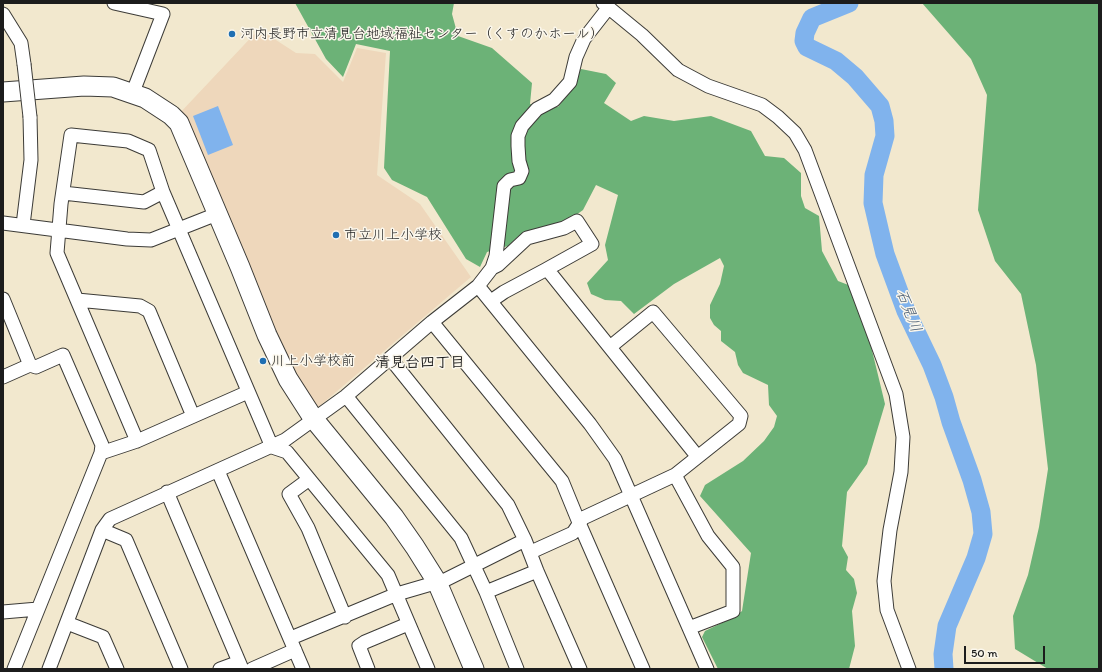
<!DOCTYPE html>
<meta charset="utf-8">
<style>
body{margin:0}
#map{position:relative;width:1102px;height:672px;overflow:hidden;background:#f2e8ce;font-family:Itim,sans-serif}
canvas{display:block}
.frame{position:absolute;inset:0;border:4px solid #1c1c1c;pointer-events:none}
.scale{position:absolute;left:964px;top:646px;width:81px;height:18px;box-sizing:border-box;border:2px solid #1c1c1c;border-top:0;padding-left:5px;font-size:12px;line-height:14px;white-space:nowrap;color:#1c1c1c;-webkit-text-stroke:3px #fbf7ec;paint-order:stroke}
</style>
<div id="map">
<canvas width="1102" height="672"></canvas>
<div class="frame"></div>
<div class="scale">50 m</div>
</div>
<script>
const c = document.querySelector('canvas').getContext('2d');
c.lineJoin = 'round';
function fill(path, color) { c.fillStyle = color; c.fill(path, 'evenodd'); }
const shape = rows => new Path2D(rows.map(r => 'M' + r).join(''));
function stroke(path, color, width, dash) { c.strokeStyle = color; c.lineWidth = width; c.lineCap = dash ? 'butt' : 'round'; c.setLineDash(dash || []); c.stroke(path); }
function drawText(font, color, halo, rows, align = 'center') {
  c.font = font + ' Itim,"Klee One",sans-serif'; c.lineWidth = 3; c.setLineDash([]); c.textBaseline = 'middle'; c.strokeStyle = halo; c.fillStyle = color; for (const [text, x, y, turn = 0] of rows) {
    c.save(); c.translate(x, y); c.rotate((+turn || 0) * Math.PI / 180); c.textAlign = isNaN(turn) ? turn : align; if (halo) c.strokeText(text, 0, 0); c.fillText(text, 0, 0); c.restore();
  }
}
fill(shape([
 [259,29,296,53,315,54,343,82,357,48,386,53,377,175,420,204,471,277,316,409,294,379,178,115]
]), '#eed7bb');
fill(shape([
 [295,3,454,3,452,14,458,36,492,48,532,83,530,104,558,107,575,85,576,74,581,69,606,74,616,83,604,103,631,121,644,116,674,121,711,116,751,131,765,156,784,158,801,173,801,196,805,208,819,216,822,251,838,281,851,286,862,309,885,404,867,464,847,492,842,546,848,557,846,570,854,579,857,593,852,611,855,646,849,669,718,669,702,637,705,631,734,617,742,611,751,553,700,496,705,485,743,461,764,441,774,427,777,416,769,405,768,385,743,373,738,365,735,352,721,341,721,331,714,325,710,318,710,305,720,284,724,266,720,258,674,284,634,314,621,301,605,300,591,294,587,283,608,260,605,245,618,195,596,185,583,210,572,218,541,228,523,232,508,246,487,252,480,267,466,259,427,197,392,180,384,168,390,51,356,44,343,77,326,59],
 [922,3,1099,3,1099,669,1048,669,1015,649,1013,616,1028,575,1039,527,1048,469,1036,365,1021,294,995,261,978,210,987,95,971,59]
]), '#6cb277');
fill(shape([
 [218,106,233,145,208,155,193,116]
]), '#80b3ed');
stroke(shape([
 [849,3,812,18,805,33,804,41,807,47,836,61,855,77,880,106,884,121,885,136,874,175,873,203,880,233,885,254,906,311,932,365,944,397,951,422,972,480,981,512,983,534,976,558,947,626,943,654,944,669]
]), '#80b3ed', 19);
const street = shape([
 [114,3,163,14,133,92],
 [603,3,642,35,678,70,708,86,762,105,778,117,795,133,805,150,896,394,903,437,901,472,890,530,884,581,887,610,909,669],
 [3,14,21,43,24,64],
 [63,193,144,202,163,192],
 [3,223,127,239,151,240,217,214],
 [23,225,31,160,30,117],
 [492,268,498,265,527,238,564,228,577,221,592,244,547,269],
 [478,286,590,424,615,459,707,669],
 [3,299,30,365],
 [77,300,140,306,149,311,193,416],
 [491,301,504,292,547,269,697,456],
 [432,322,562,481,580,525,643,669],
 [390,358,508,505,525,540,537,571,580,669],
 [3,377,30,365,36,367,63,355,102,445,101,453,14,669],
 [346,396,461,538,486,592,517,669],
 [137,441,57,253,61,204,71,135,128,141,149,150,163,192,272,447,287,452,388,575,428,669],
 [101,453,137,441,248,392],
 [218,471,303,669],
 [675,475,708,536,733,567,733,611,689,628],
 [308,480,289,494,308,528,345,617],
 [167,492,242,669],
 [102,530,126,540,181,669],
 [531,552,573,533,583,518,675,475,739,424,741,416,653,312,610,347],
 [486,592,537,571],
 [3,612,38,609],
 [67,623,103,637,117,669],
 [291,638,397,594,445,580,525,540],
 [49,669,102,530,110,519,285,440,346,396,432,322,478,286,492,268,496,256,504,186,510,180,519,178,522,171,519,161,518,146,518,136,522,126,537,109,554,100,570,82,576,57,584,39,609,7],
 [220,669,239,662],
 [252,669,295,650],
 [368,669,359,646,365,642,408,624]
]);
const secondary = shape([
 [3,92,84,86,113,87,145,98,171,115,179,123,240,267,267,335,288,379,313,418,394,517,415,547,437,582,474,669]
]);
stroke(street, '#3c3b37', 15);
stroke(secondary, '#3c3b37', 21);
stroke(street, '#fff', 13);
stroke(secondary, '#fff', 19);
const streetBridge = shape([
 [24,64,30,117]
]);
stroke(streetBridge, '#3c3b37', 15, []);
stroke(streetBridge, '#fff', 13);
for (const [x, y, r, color] of [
 [232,34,4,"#1f6fb2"],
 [336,235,4,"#1f6fb2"],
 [263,361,4,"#1f6fb2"]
]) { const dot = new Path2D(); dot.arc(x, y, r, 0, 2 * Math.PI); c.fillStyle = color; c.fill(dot); stroke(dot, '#fbf7ec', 1.5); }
drawText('14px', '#1c1c1c', '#fbf7ec', [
 ["河内長野市立清見台地域福祉センター（くすのかホール）",240,34],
 ["市立川上小学校",344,235],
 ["川上小学校前",271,361]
], 'left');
drawText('italic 15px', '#445870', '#fbf7ec', [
 ["石見川",908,311,69]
]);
drawText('bold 15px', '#1c1c1c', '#fbf7ec', [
 ["清見台四丁目",420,363]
]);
</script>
